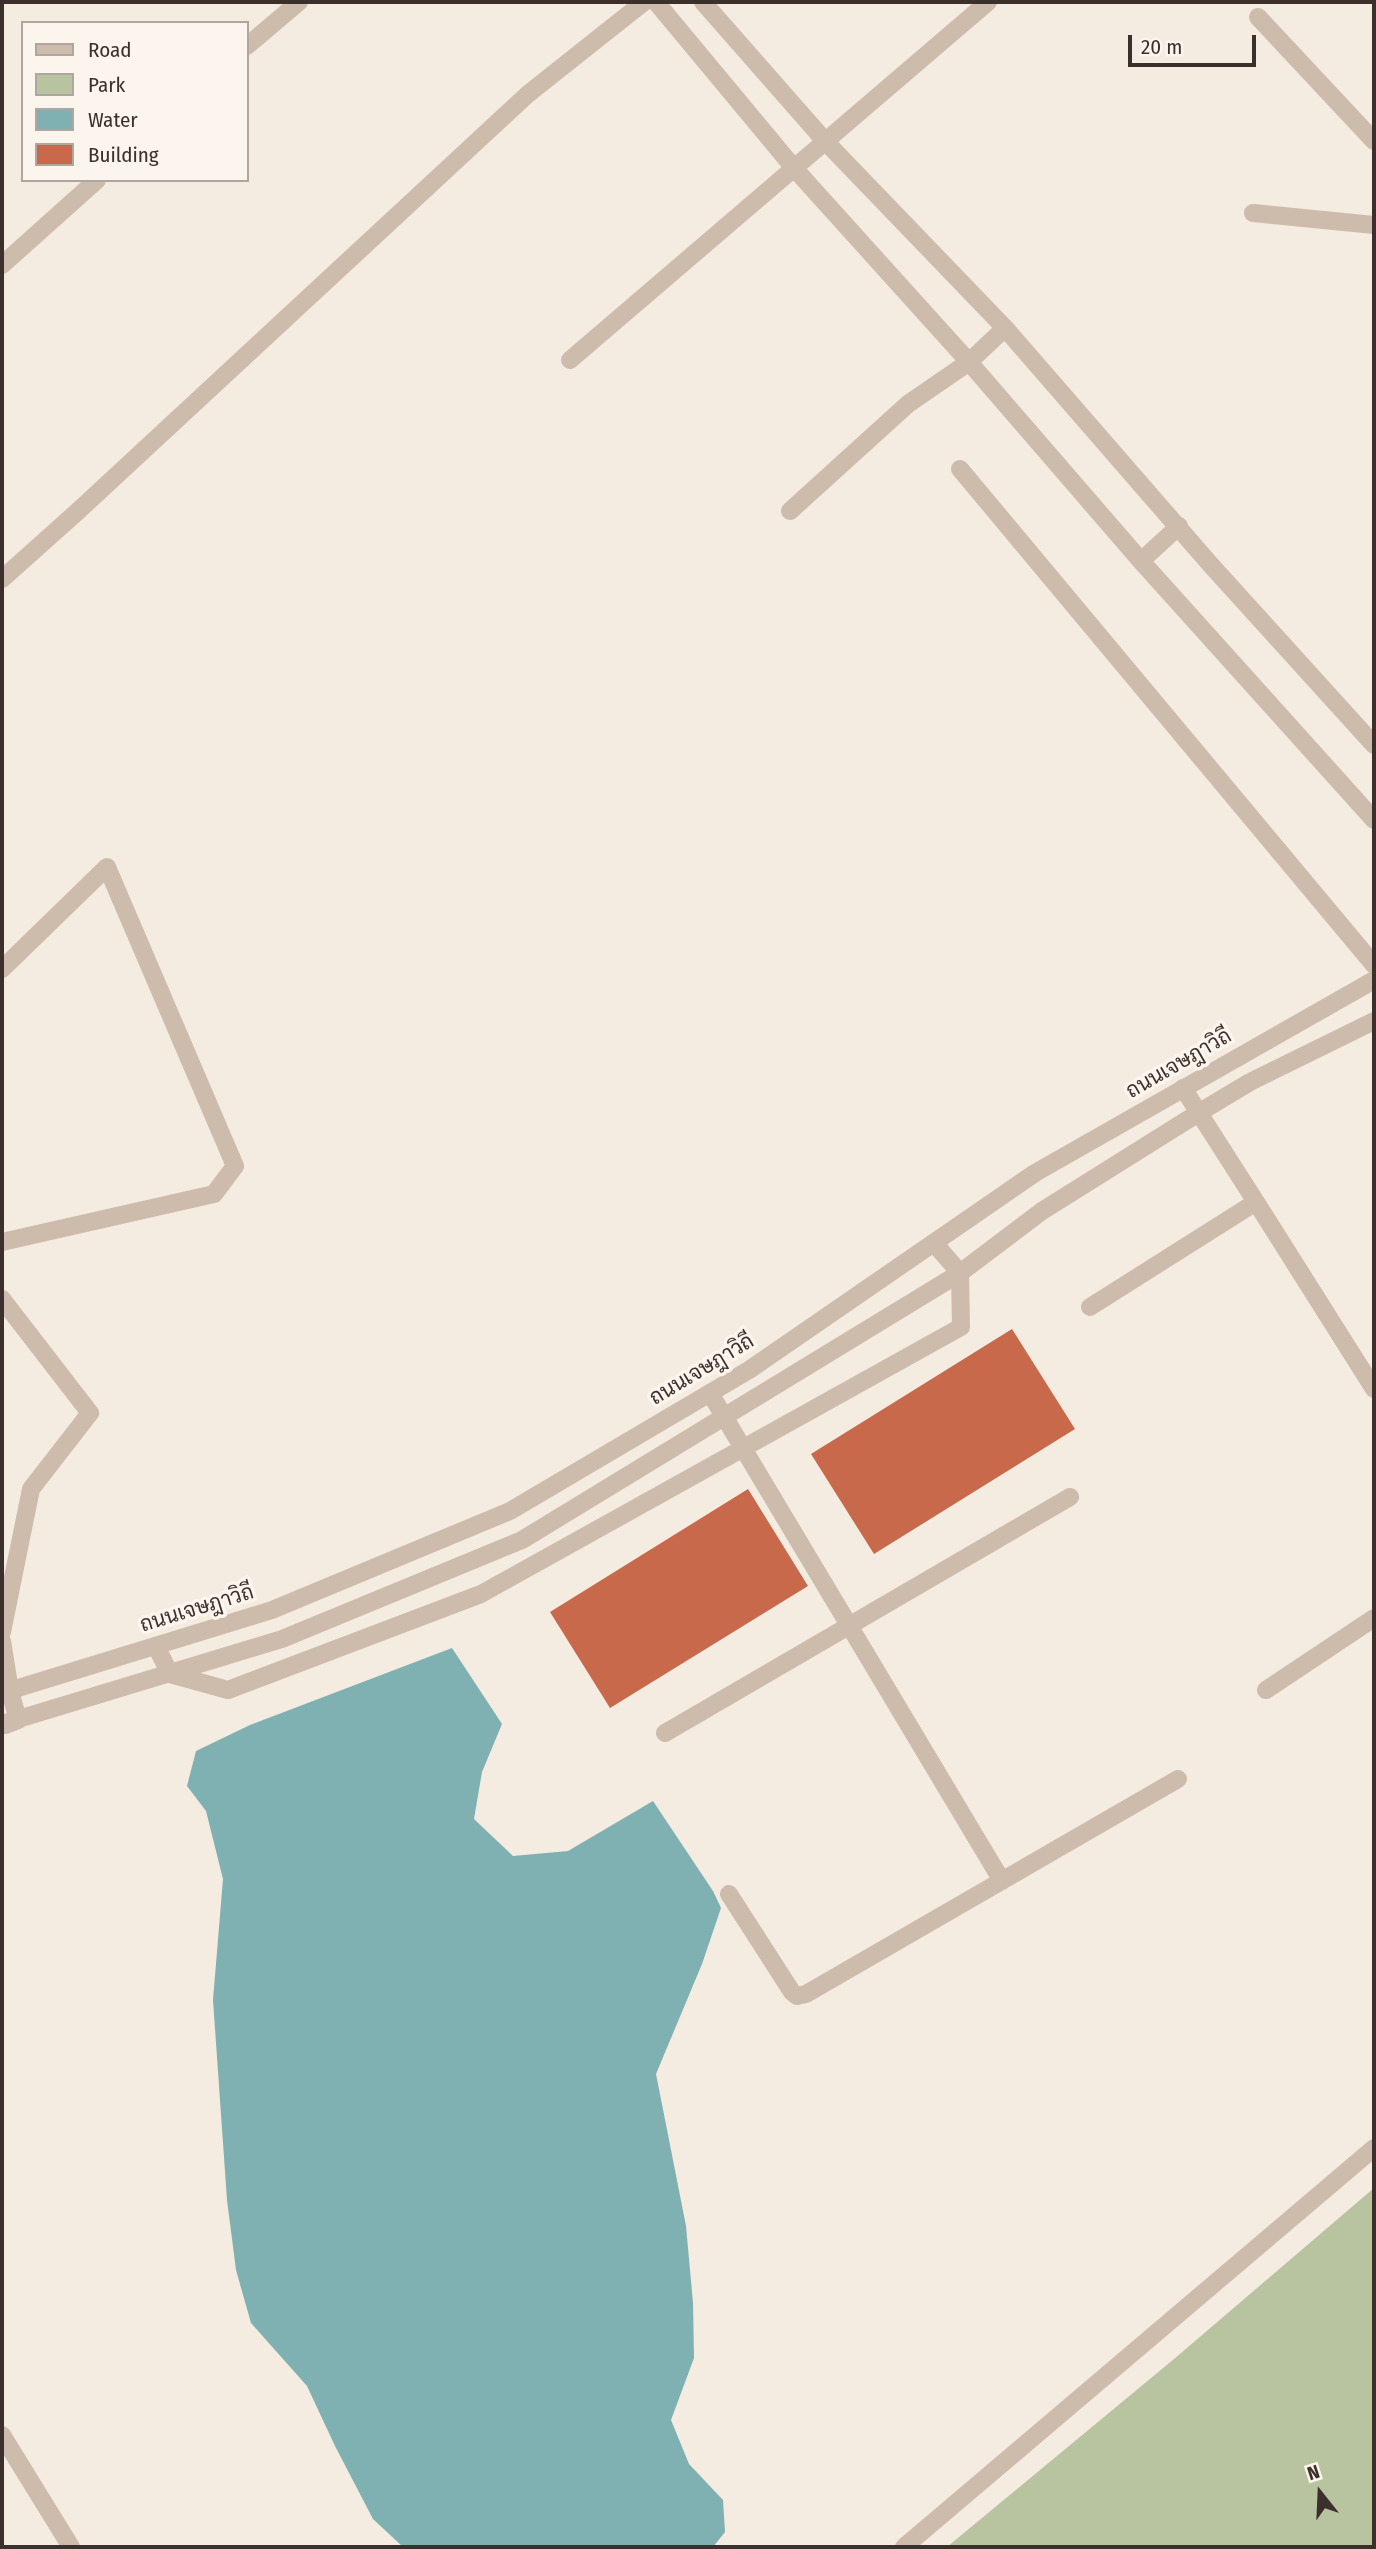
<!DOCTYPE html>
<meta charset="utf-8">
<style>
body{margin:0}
#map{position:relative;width:1376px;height:2549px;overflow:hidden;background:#f4ebe1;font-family:"Fira Sans Condensed",sans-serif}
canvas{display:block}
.frame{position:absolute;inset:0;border:4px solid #3b302b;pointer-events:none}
.legend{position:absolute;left:21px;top:21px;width:228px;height:161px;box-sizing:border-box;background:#fbf5ee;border:2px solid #aea6a0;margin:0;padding:9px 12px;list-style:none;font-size:21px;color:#3b302b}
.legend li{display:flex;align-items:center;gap:14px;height:35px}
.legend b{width:35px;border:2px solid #aea6a0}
.north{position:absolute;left:1285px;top:2458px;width:70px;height:70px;-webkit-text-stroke:5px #fbf5ee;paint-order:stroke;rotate:342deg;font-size:19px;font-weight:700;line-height:28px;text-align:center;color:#3b302b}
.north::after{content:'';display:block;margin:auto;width:24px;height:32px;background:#3b302b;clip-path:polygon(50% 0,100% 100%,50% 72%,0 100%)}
.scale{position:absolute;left:1128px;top:35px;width:128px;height:32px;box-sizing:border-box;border:4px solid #3b302b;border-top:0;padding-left:9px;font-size:21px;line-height:24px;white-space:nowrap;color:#3b302b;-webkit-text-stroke:5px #fbf5ee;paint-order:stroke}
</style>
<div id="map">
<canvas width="1376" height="2549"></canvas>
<div class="frame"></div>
<ul class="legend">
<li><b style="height:9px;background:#cdbbac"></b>Road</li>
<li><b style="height:19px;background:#b8c4a0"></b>Park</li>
<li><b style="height:19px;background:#7fb0b2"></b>Water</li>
<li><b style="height:19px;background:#c8694b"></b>Building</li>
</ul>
<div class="north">N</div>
<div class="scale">20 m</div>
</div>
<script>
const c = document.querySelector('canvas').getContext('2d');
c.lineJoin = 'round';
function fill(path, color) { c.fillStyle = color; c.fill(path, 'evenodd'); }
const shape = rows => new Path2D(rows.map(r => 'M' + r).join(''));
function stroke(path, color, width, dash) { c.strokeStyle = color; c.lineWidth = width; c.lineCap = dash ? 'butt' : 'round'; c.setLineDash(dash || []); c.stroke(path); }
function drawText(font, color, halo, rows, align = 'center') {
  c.font = font + ' "Fira Sans Condensed",Sarabun,sans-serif'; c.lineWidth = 7; c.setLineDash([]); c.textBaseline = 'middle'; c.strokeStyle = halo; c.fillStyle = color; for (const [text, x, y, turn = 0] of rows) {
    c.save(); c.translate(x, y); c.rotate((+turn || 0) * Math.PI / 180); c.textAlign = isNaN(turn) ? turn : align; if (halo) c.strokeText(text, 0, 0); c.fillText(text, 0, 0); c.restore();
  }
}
fill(shape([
 [1374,2188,1374,2547,947,2547,1174,2359]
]), '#b8c4a0');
fill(shape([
 [452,1648,502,1724,482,1772,474,1819,513,1856,568,1851,653,1801,713,1891,721,1908,702,1964,656,2074,686,2226,693,2303,694,2358,671,2420,689,2464,723,2500,725,2532,713,2547,403,2547,373,2519,335,2446,307,2386,251,2323,236,2270,227,2200,213,2000,223,1879,206,1811,187,1786,196,1751,250,1725]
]), '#7fb0b2');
fill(shape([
 [1012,1329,1075,1429,874,1554,811,1454],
 [748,1489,808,1586,610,1708,550,1612]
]), '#c8694b');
stroke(shape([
 [1258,17,1374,141],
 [1253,213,1374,225],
 [960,469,1374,965],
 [1256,1202,1374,1389],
 [1090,1307,1256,1202,1183,1088],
 [710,1393,1002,1881],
 [156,1646,170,1674,228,1690,481,1594,961,1327,960,1273,934,1243],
 [1266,1690,1374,1618],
 [665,1733,1070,1497],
 [729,1894,792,1992,797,1996,806,1994,1178,1779],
 [904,2547,1374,2148]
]), '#cdbbac', 18);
stroke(shape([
 [656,2,794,168,969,362,1141,561,1374,820],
 [703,2,825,141,1005,328,1210,564,1374,745],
 [247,46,299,2],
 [2,265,97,180],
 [570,360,988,2],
 [790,511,908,404,969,362,1005,328],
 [1141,561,1179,526],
 [2,579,77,512,528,94,644,2],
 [2,969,107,867,235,1166,214,1194,2,1242],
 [2,1299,90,1413,31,1489,2,1632],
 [2,1641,10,1691,18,1720,5,1725],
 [2,2435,71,2547]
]), '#cdbbac', 18);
stroke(shape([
 [2,1693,272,1610,510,1511,749,1370,1035,1173,1374,980],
 [2,1724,282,1639,522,1540,960,1273,1042,1211,1200,1112,1250,1082,1374,1021]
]), '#cdbbac', 18);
drawText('21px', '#3b302b', '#fbf5ee', [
 ["ถนนเจษฎาวิถี",1179,1064,-30],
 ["ถนนเจษฎาวิถี",702,1370,-31],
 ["ถนนเจษฎาวิถี",197,1609,-17]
]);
</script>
